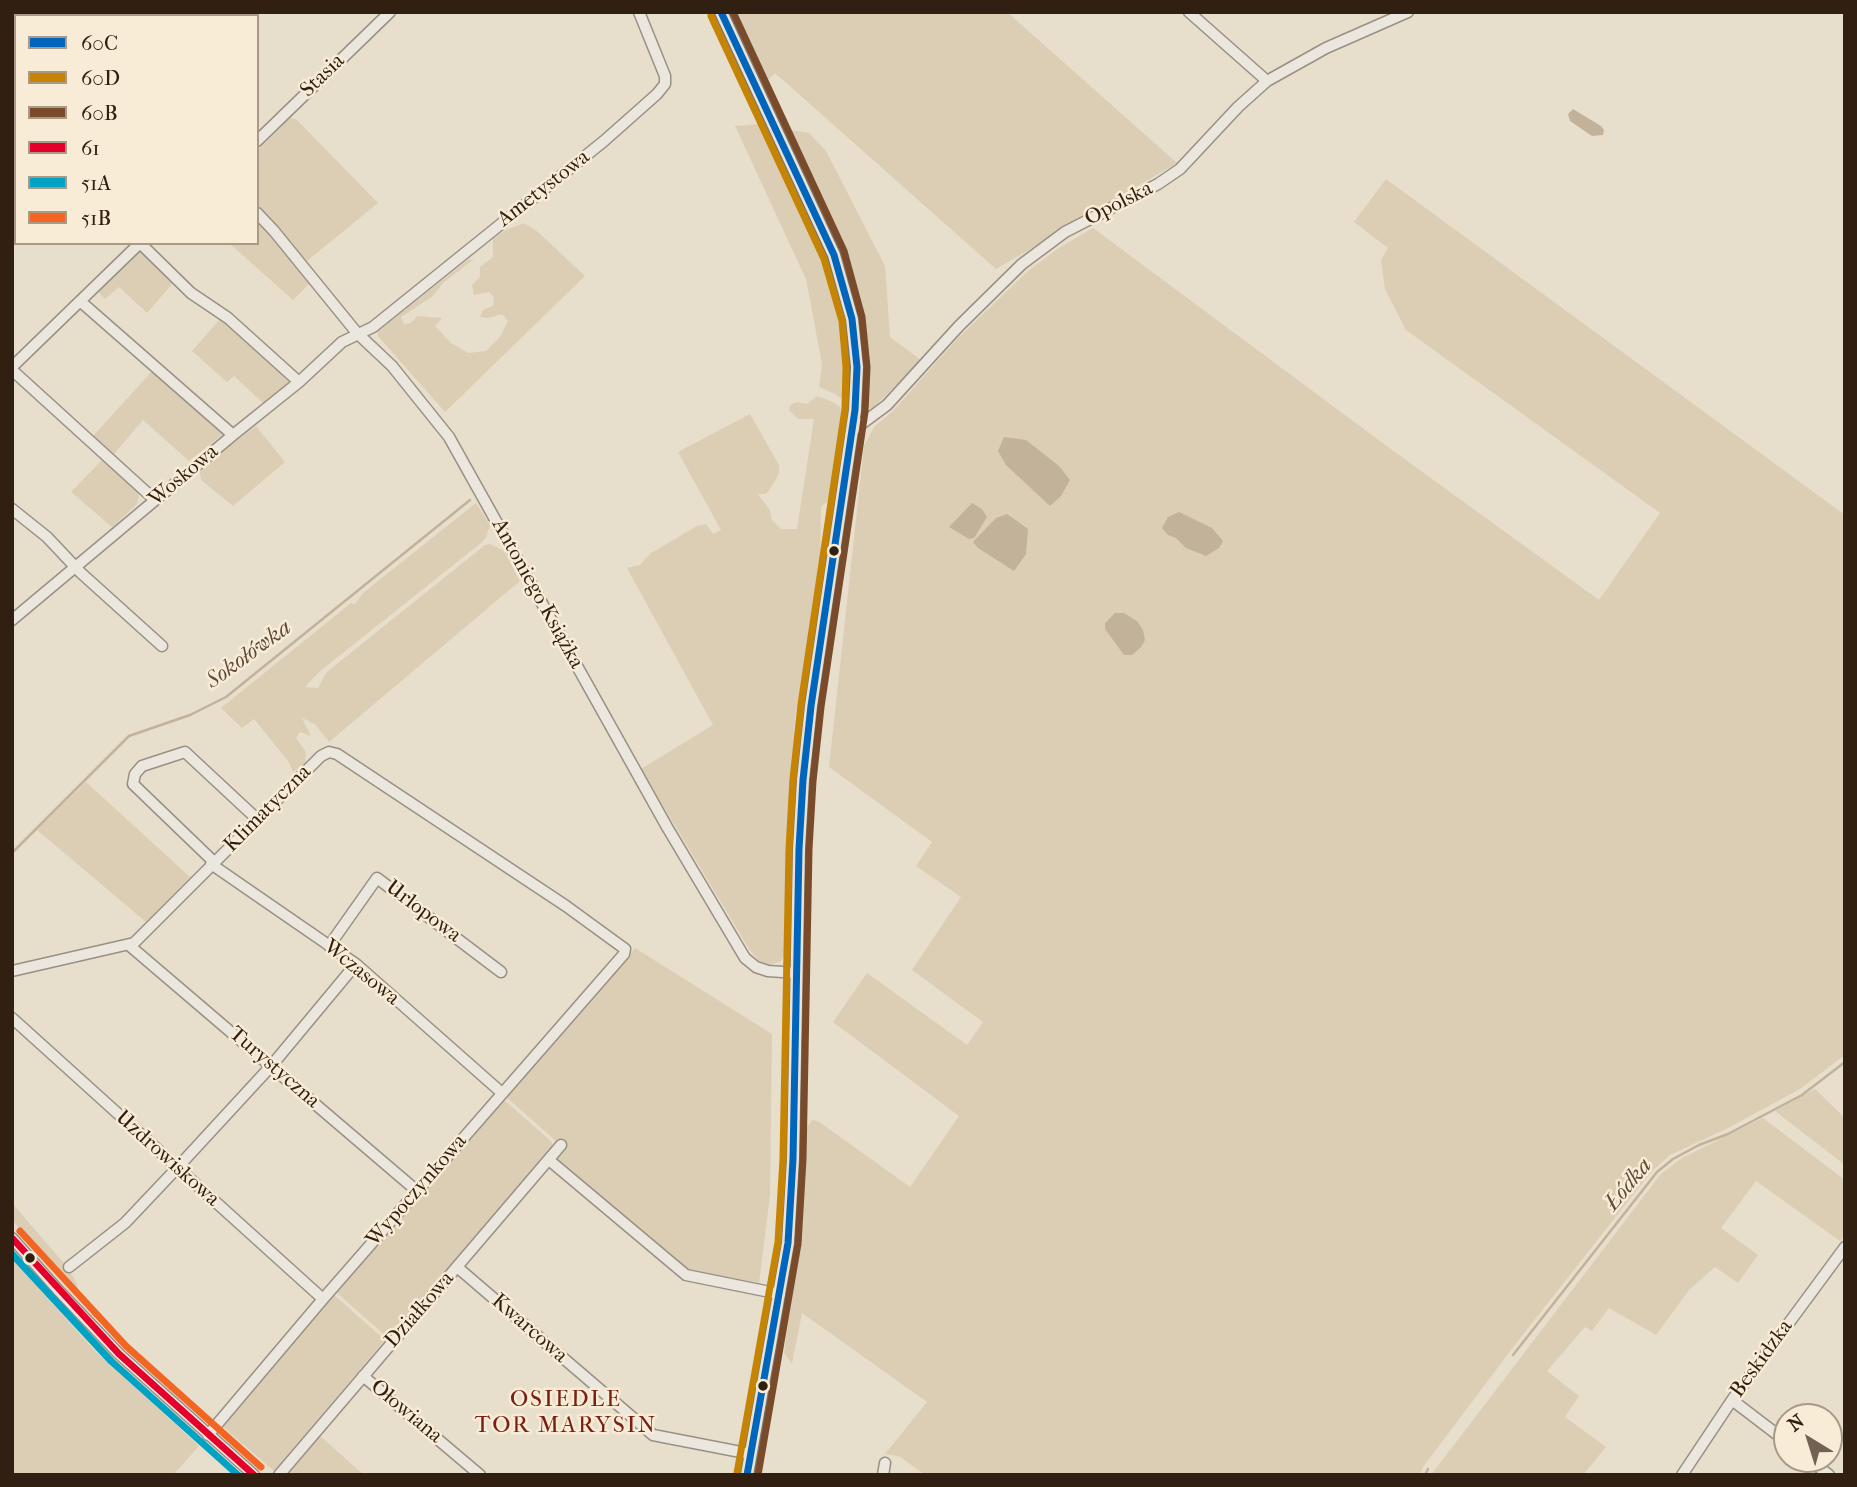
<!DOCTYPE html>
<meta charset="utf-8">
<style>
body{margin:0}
#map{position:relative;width:1857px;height:1487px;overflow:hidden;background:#e8decc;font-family:"IM FELL French Canon",serif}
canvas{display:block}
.frame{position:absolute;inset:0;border:14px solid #312011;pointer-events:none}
.legend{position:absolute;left:14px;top:14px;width:245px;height:231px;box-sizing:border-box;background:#f8ecd6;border:2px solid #a89a87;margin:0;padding:9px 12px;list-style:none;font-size:21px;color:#312011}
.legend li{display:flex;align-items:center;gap:14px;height:35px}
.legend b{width:35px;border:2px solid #a89a87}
.north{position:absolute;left:1773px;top:1403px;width:70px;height:70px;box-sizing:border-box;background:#f8ecd6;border:2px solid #a89a87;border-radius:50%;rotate:322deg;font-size:19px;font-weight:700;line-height:28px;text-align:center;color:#312011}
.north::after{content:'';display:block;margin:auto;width:24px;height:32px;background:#716252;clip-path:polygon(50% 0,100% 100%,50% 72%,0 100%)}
</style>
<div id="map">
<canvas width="1857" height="1487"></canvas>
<div class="frame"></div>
<ul class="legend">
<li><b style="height:9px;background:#0065bd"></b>60C</li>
<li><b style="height:9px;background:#c68404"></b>60D</li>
<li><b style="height:9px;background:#7a4b2a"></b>60B</li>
<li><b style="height:9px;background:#e4002b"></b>61</li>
<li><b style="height:9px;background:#02a2c5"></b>51A</li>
<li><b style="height:9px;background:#f26522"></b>51B</li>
</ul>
<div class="north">N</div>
</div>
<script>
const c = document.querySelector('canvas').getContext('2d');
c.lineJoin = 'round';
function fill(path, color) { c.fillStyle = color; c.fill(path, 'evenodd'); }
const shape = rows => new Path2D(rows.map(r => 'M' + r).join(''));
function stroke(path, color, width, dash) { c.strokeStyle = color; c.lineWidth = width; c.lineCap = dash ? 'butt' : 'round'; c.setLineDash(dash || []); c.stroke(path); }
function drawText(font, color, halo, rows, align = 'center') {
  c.font = font + ' "IM FELL French Canon",serif'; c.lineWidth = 5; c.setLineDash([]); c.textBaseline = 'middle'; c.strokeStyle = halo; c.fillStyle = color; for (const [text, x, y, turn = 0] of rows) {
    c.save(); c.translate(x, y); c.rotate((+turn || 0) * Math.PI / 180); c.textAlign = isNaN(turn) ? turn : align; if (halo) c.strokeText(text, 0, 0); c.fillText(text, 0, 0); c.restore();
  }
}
fill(shape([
 [736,12,1007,12,1177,163,996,269,775,73,768,80],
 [290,118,296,119,378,203,307,261,257,208,257,151],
 [760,124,819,246,839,304,847,346,849,373,847,403,835,394,819,387,822,364,806,279,735,126],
 [790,130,809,133,826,151,885,266,890,337,921,360,872,409,865,404,867,341,860,296,850,265],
 [1386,179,1845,515,1845,1055,1800,1089,1728,1128,1670,1155,1651,1172,1514,1346,1423,1467,1420,1475,925,1475,899,1456,885,1454,927,1402,802,1313,792,1364,784,1353,801,1230,804,1132,812,1120,818,1121,910,1187,959,1116,833,1022,867,973,967,1045,983,1022,912,970,961,897,916,866,932,842,829,767,864,446,874,427,893,411,957,339,1028,271,1059,248,1093,228,1388,447,1599,600,1660,513,1406,330,1385,289,1381,260,1388,248,1354,222],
 [257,219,272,233,309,284,293,300,229,243,257,243],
 [524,223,538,232,585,276,445,412,378,336,378,331,468,260,474,259,443,283,433,296,401,317,404,324,411,323,417,316,442,318,435,326,451,343,468,353,486,351,500,337,508,321,502,314,488,318,480,317,483,310,493,306,494,297,489,292,474,295,472,285,480,277,480,267,493,257,493,239,504,231],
 [139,252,143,253,173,283,147,313,119,287,105,299,98,292,98,290],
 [220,319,224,319,289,378,290,382,263,403,234,376,227,382,192,351],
 [154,369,223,431,223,434,189,461,143,420,114,454,93,436],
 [817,396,833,402,841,408,837,463,831,498,821,507,820,570,795,717,788,834,787,950,781,961,770,965,759,961,749,949,641,769,713,725,627,568,640,565,651,553,697,526,706,524,713,534,721,530,678,452,750,414,779,465,779,473,772,486,766,494,758,494,770,510,772,520,781,529,797,529,814,419,798,419,789,410,790,405,797,402,807,404],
 [256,426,285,462,233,506,201,480,200,472,205,465],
 [104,458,135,485,139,496,137,504,112,527,71,492],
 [476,503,490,525,486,537,481,543,319,672,305,687,318,688,326,673,338,663,485,545,490,544,504,551,520,581,329,742,315,724,302,718,311,736,300,732,296,738,306,752,305,763,293,772,289,762,254,719,242,728,221,708,351,603,355,604,363,593],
 [86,782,190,877,146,922,37,830],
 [635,948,772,1034,770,1195,759,1283,693,1271,676,1264,555,1159,564,1148,506,1097],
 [1815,1089,1845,1118,1845,1165,1775,1111],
 [504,1100,552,1142,552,1147,388,1338,336,1292],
 [1763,1118,1845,1180,1845,1236,1840,1241,1756,1181,1721,1228,1758,1255,1738,1283,1715,1267,1689,1290,1656,1335,1609,1308,1592,1331,1585,1327,1547,1371,1579,1396,1565,1417,1606,1447,1583,1475,1431,1475,1660,1175,1682,1158],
 [12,1203,68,1268,75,1280,78,1288,76,1291,12,1220],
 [12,1259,96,1352,199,1446,173,1475,12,1475],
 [334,1295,385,1340,274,1471,221,1425],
 [319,1435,364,1475,286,1475]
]), '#dcceb5');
fill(shape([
 [1573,109,1601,126,1604,130,1603,135,1592,136,1570,121,1568,114],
 [1004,437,1026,440,1059,466,1070,480,1061,496,1050,506,1006,465,998,451],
 [972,503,982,509,987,517,974,538,969,539,949,527],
 [1179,512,1212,528,1223,541,1219,548,1206,556,1186,548,1176,538,1168,535,1162,528,1168,517],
 [1007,514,1028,529,1026,554,1014,571,978,548,973,542,996,518],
 [1115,613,1124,613,1137,621,1143,630,1145,640,1141,647,1132,655,1124,655,1105,629,1105,623]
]), '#c2b29a');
stroke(shape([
 [12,853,129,736,190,715,226,697,470,500],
 [1513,1355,1657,1172,1673,1159,1699,1145,1728,1134,1802,1095,1845,1062],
 [1425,1475,1428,1469]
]), '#c2b29a', 2.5);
const minor = shape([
 [38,12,42,16],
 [1189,12,1267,81],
 [257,141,390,12],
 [12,158,16,155],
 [257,213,274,231,357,333,392,366,449,437,667,827,745,958,756,967,768,971,797,973],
 [140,243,191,293,228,318,299,382],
 [80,301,233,435],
 [12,367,140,243],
 [12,370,155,500],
 [852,431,887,405,959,326,1022,264,1065,232,1158,184,1180,169,1238,107,1267,81,1326,48,1408,12],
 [12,509,47,537,81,573,162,646],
 [12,620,233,435,299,382,342,342,373,327,604,141,657,94,665,84,665,76,639,12],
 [214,862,133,784,135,774,142,766,185,752,257,819],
 [211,864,356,964,502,1093],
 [130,946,417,1191],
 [329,946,377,878,501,972],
 [12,971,134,943,321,756,329,752,337,754,566,906,625,949,624,954,323,1299,208,1435],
 [12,1018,323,1299],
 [549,1160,686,1275,780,1294],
 [12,1238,58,1290,119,1354,254,1475],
 [69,1267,125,1223,178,1167,272,1065,356,964],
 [457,1267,653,1435,751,1454],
 [363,1376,480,1475],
 [1732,1400,1787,1442],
 [1808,1459,1829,1475],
 [279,1475,561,1145],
 [883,1475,885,1463],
 [1682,1475,1732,1400,1845,1247]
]);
const major = shape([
 [721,12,834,255,852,319,857,367,855,410,811,706,803,780,799,849,793,1159,788,1243,747,1475]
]);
stroke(minor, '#989084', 13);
stroke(major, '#7e766b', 16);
stroke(minor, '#ece7de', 10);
stroke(major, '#e9e3d8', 12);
stroke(shape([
 [721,12,834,255,852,319,857,367,855,410,811,706,803,780,799,849,793,1159,788,1243,747,1475]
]), '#0065bd', 7);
stroke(shape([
 [711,16,824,259,842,321,846,367,845,409,801,704,793,779,789,849,783,1159,778,1242,737,1473]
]), '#c68404', 7);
stroke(shape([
 [733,12,844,251,862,317,867,367,865,412,821,707,813,781,809,849,803,1159,798,1244,758,1475]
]), '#7a4b2a', 7);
stroke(shape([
 [12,1238,119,1354,254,1475]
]), '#e4002b', 7);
stroke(shape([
 [12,1254,111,1361,238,1475]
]), '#02a2c5', 7);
stroke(shape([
 [20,1231,126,1346,261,1467]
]), '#f26522', 7);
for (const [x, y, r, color] of [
 [834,551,6,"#312011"],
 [30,1258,6,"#312011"],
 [763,1386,6,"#312011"]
]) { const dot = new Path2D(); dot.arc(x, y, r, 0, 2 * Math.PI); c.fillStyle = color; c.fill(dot); stroke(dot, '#f8ecd6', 2.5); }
drawText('21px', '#312011', '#f8ecd6', [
 ["Stasia",323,76,-44],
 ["Ametystowa",544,189,-38],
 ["Opolska",1119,204,-27],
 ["Woskowa",184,476,-40],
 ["Antoniego Książka",537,594,61],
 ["Klimatyczna",268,809,-45],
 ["Urlopowa",423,912,37],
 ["Wczasowa",361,973,39],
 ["Turystyczna",274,1068,41],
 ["Uzdrowiskowa",167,1159,42],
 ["Wypoczynkowa",417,1191,-49],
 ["Działkowa",420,1310,-49],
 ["Kwarcowa",529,1329,41],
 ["Beskidzka",1762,1359,-54],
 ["Ołowiana",406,1412,40]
]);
drawText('italic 23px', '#5e4c39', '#f8ecd6', [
 ["Sokołówka",249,655,-36],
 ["Łódka",1629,1185,-50]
]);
c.letterSpacing = '2px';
drawText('23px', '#7a1f14', '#f8ecd6', [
 ["OSIEDLE",566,1400],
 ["TOR MARYSIN",566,1426]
]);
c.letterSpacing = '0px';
</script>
